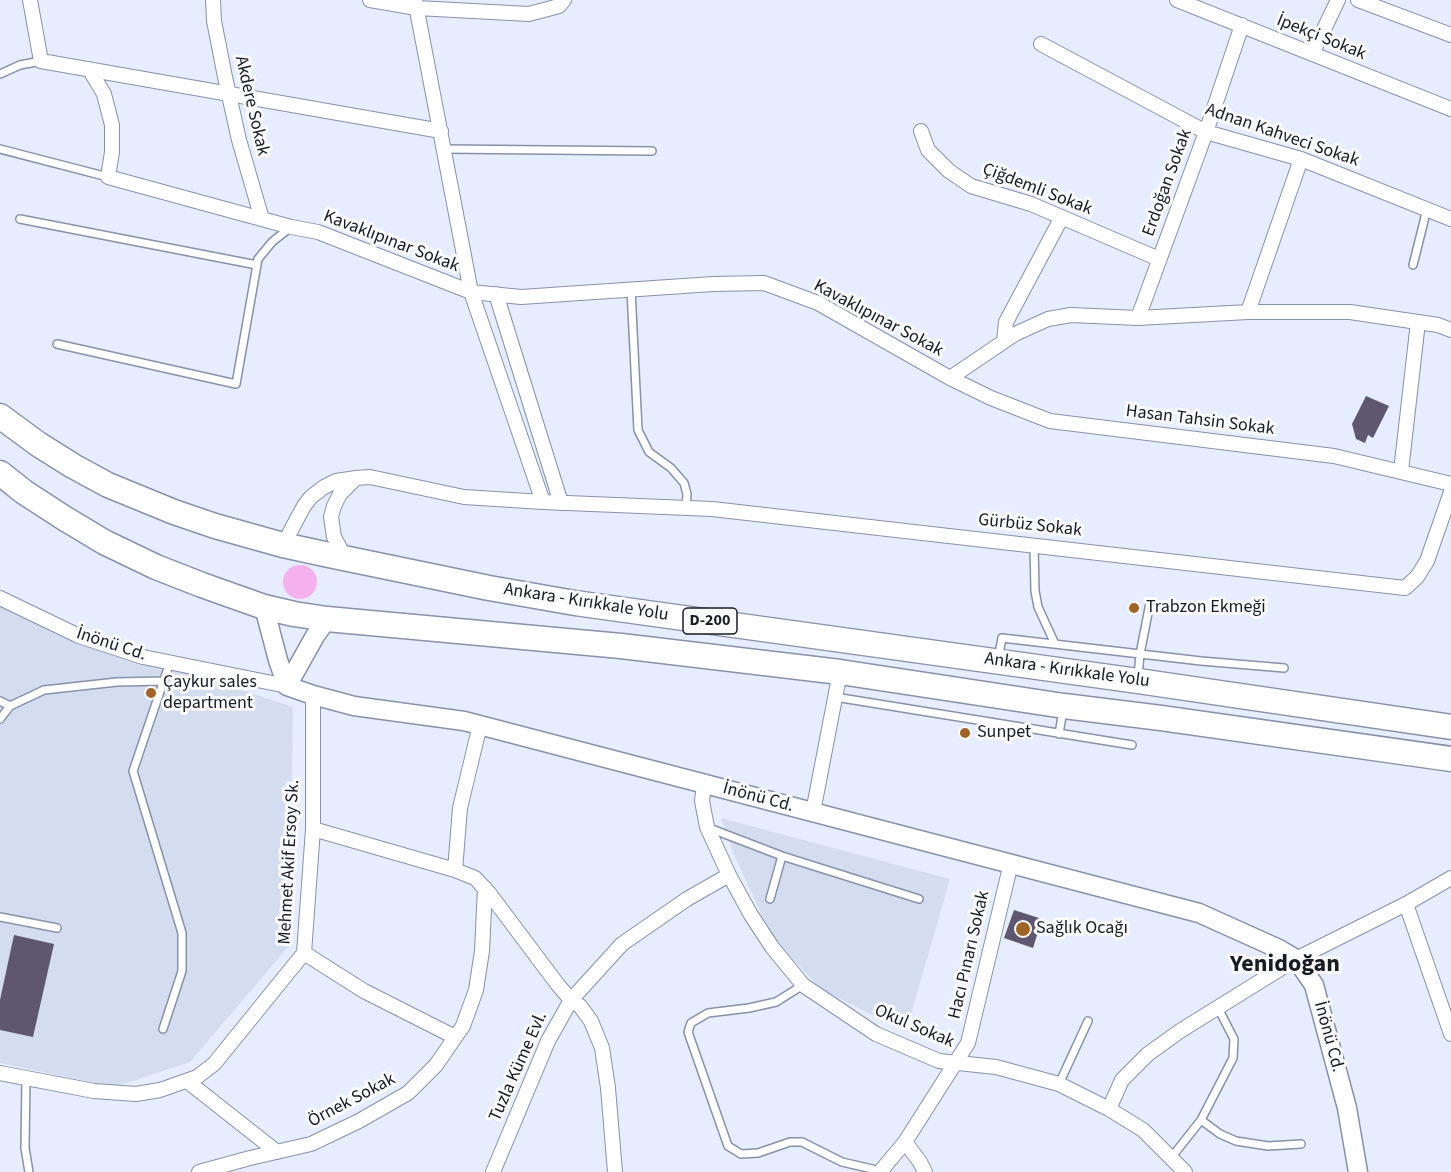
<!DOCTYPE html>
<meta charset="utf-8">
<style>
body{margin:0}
canvas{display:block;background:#e6edfe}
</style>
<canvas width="1451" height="1172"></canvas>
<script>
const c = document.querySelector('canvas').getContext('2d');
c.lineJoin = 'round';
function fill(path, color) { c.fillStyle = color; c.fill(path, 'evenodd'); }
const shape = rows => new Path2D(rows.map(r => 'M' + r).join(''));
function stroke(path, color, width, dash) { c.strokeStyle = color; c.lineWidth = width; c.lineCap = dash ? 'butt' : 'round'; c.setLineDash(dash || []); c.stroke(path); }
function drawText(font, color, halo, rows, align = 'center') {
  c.font = font + ' "Source Sans 3",sans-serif'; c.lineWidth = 6; c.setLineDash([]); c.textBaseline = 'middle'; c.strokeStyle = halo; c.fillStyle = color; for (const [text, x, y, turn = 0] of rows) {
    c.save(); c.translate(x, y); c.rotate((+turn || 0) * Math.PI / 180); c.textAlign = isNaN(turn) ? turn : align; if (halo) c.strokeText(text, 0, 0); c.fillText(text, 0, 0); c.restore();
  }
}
fill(shape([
 [0,603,89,647,192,674,293,707,289,946,190,1062,114,1087,0,1063],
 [721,818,950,879,906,1032,822,990,772,937,735,857]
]), '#d4ddf0');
fill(shape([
 '283 582a17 17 0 1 1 34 0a17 17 0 1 1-34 0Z'
]), '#f4b1ed');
fill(shape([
 [1366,396,1389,406,1373,438,1368,435,1365,443,1356,439,1352,424],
 [1014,910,1042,919,1033,948,1004,938],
 [14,935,54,944,33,1037,0,1030,0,1000]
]), '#5e576f');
const lane = shape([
 [0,74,20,65,41,61],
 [0,149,108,177],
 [444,149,652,151],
 [20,219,257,265],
 [1413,265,1427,209],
 [631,290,638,430,649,452,671,468,684,483,687,494,686,508],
 [57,344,236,384,258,259,272,242,291,227],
 [1034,545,1035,591,1038,607,1055,644],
 [998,659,1002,638,1201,661,1284,668],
 [1138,677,1140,654,1150,603],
 [835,697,1132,745],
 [0,701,10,706],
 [0,719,10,706,44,690,117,682,163,681],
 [1059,734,1063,710],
 [709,828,782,856,919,899],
 [770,899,782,856],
 [0,917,57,928],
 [803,985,776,1002,749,1008,708,1013,691,1023,688,1032,728,1146,741,1154,758,1153,790,1142,802,1142,842,1162,881,1171],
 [163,1029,182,971,182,933,133,771,170,662],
 [26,1078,25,1148,29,1172],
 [1059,1084,1088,1021],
 [1201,1120,1220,1134,1236,1141,1268,1146,1301,1144],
 [1171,1158,1201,1120,1233,1058,1234,1039,1218,1008]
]);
const street = shape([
 [30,0,41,61,441,131],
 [213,0,214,21,225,77,239,140,262,219],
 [370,0,417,8,529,14,559,6,564,0],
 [415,0,471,292,543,502],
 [1177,0,1451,109],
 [1358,0,1451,35],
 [1041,44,1206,132,1301,159,1451,219],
 [1312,54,1338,0],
 [89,69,104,94,112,125,112,152,108,177,291,227,318,232,471,292,521,297,713,284,764,283,818,303,950,378,1015,334,1048,319,1071,315,1138,318,1248,312,1350,312,1438,325,1451,330],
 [921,131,928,150,949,171,971,186,1031,204,1159,259],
 [496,294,561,503],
 [1248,312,1301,159],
 [1138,318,1206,132,1242,25],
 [1004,341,1006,322,1062,217],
 [950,378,991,398,1050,421,1334,456,1451,484],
 [1401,471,1418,322],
 [283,545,304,506,311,497,324,487,336,481,356,478,370,477,464,497,543,502,712,509,1405,588,1417,577,1427,561,1451,492],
 [346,559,334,537,331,517,334,506,340,494,356,478],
 [0,598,79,636,143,657,287,686],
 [704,784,702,801,707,827,729,875,751,915,772,947,803,985,876,1034,939,1061,996,1067,1059,1084,1109,1109,1143,1130,1185,1172],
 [813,812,840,672],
 [313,829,455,870,475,878,489,893,558,985,571,1000,580,1006,591,1021,602,1048,608,1088,615,1172],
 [455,870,460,808,480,725],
 [1406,904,1451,1034],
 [304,953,364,991,455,1037],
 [0,1073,94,1091,136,1094,160,1090,197,1077,214,1064,304,953,313,829,313,695],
 [187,1081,277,1152],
 [1109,1109,1122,1080,1148,1054,1180,1031,1296,959,1406,904,1451,878],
 [905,1142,920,1162,925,1172],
 [199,1172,250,1158,311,1144,359,1121,408,1093,436,1065,463,1026,476,990,482,951,485,888],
 [493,1172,548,1041,571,1000,622,944,687,899,729,875],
 [880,1172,905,1142,968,1043,1011,863]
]);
const secondary = shape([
 [264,607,278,660,287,686],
 [287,686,313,695,354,706,464,721,1199,913,1279,949,1296,959,1314,985,1347,1108,1358,1172],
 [287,686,315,636,327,619]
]);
const highway = shape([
 [0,416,38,444,73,466,108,485,174,512,215,526,283,545,329,555,489,588,575,603,1138,681,1451,727],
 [0,473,24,492,64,518,104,542,156,567,202,585,264,607,294,614,327,619,621,646,840,672,1064,706,1161,718,1451,759]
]);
stroke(lane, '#8791a9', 10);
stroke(street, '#8791a9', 16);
stroke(secondary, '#8791a9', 21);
stroke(highway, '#8791a9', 27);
stroke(lane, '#fff', 7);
stroke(street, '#fff', 14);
stroke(secondary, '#fff', 18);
stroke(highway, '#fff', 24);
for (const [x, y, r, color] of [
 [1134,608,6,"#a06427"],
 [151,693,6,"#a06427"],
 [965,733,6,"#a06427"],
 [1023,929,8,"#a06427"]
]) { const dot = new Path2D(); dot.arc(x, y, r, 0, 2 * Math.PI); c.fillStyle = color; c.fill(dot); stroke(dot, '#fafafa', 2); }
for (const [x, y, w] of [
 [710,621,54]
]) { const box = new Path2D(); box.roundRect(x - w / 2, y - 13, w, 26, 4.5); c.fillStyle = '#fafafa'; c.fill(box); stroke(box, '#171b24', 1.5); }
drawText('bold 16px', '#171b24', null, [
 ["D-200",710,621]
]);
drawText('18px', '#171b24', '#fafafa', [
 ["İpekçi Sokak",1321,38,22],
 ["Akdere Sokak",251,106,77],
 ["Adnan Kahveci Sokak",1282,136,19],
 ["Erdoğan Sokak",1168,183,-70],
 ["Çiğdemli Sokak",1037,190,21],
 ["Kavaklıpınar Sokak",391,242,21],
 ["Kavaklıpınar Sokak",878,319,28],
 ["Hasan Tahsin Sokak",1200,421,7],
 ["Gürbüz Sokak",1030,526,6],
 ["Ankara - Kırıkkale Yolu",586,603,9],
 ["İnönü Cd.",111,645,18],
 ["Ankara - Kırıkkale Yolu",1067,671,8],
 ["İnönü Cd.",758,798,15],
 ["Mehmet Akif Ersoy Sk.",290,862,-87],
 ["Hacı Pınarı Sokak",970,955,-77],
 ["Okul Sokak",914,1027,23],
 ["İnönü Cd.",1328,1037,75],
 ["Tuzla Küme Evl.",519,1067,-66],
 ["Örnek Sokak",352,1101,-28]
]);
drawText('18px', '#171b24', '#fafafa', [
 ["Trabzon Ekmeği",1146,608],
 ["Çaykur sales",163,683],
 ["department",163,704],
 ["Sunpet",977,733],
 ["Sağlık Ocağı",1036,929]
], 'left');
drawText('bold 24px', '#171b24', '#fafafa', [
 ["Yenidoğan",1285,966]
]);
</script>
